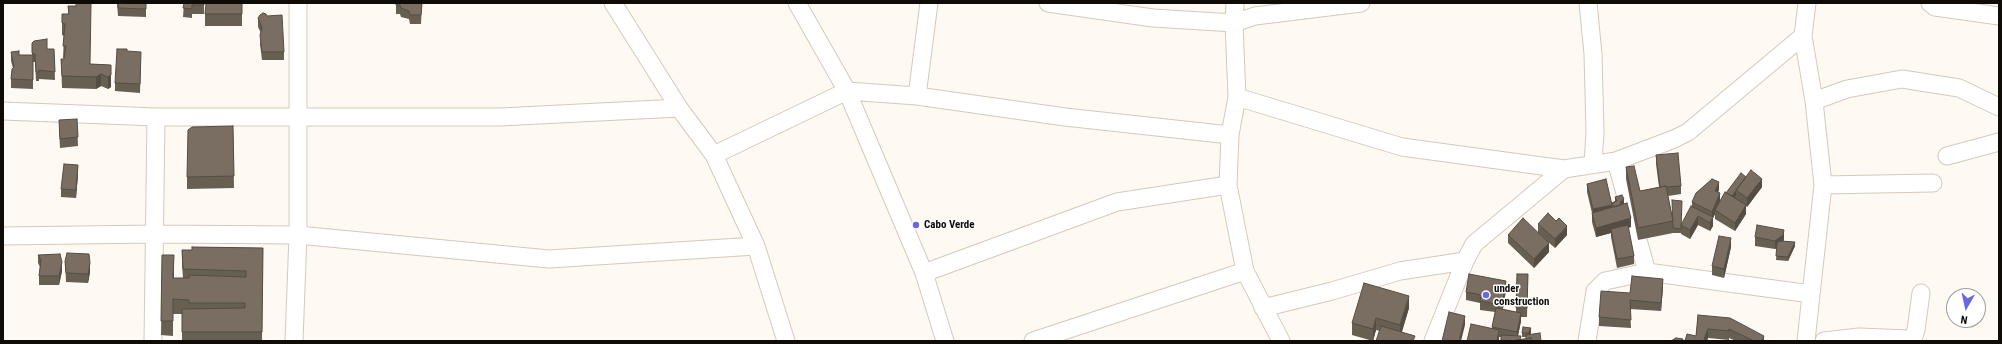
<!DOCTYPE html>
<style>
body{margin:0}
#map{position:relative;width:2002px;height:344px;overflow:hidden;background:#fef9f3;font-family:"Roboto Condensed",sans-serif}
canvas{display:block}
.frame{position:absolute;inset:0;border:4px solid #0f0b07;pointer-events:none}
.north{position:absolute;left:1946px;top:288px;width:40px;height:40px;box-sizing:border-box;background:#fff;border:1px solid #9f9d9c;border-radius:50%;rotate:189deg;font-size:11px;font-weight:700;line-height:16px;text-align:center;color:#0f0b07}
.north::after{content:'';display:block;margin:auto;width:14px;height:18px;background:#6768e2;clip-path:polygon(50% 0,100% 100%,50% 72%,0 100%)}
</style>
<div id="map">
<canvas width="2002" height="344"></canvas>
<div class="frame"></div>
<div class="north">N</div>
</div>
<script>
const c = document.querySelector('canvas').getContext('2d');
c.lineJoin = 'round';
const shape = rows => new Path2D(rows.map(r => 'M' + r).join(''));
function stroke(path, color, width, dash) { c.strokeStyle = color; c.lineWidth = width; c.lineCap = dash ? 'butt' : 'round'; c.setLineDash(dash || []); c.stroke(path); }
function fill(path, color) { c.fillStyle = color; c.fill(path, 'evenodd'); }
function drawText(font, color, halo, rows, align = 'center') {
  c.font = font + ' "Roboto Condensed",sans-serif'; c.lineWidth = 3; c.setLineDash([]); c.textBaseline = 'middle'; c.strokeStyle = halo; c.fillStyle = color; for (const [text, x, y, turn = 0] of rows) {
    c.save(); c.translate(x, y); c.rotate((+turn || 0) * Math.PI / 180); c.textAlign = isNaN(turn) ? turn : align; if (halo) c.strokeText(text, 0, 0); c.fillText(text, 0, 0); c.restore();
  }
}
const street = shape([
 [613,3,679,108,714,155,756,246,786,341],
 [797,3,847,91,924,273,945,341],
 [1048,3,1153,18,1234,23,1255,16,1361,3],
 [1235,3,1234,23,1237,97,1230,135,1228,185,1245,271,1281,341],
 [1588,3,1593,54,1595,132,1593,164],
 [1930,3,1935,7,1999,16],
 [1803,36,1814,101,1823,185,1806,341],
 [917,96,929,3],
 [1237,97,1402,147,1564,169,1616,161,1674,139,1688,132,1803,36,1807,3],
 [1814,101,1847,89,1902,79,1959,88,1999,107],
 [3,111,156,117,500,117,679,108],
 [714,155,847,91,917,96,1065,117,1230,135],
 [1947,156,1999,142],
 [1616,161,1647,272],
 [1823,185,1933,183],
 [3,236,154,234,298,235,549,259,756,246],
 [924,273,1117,202,1228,185],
 [1263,308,1332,291,1400,271,1465,261],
 [153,341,156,117],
 [294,341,298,235,298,3],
 [1033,341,1245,271],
 [1433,341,1465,261,1474,244,1564,169],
 [1587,341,1595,291,1605,281,1647,272,1811,294],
 [1824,341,1859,337,1909,339,1914,336,1916,330,1921,293]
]);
stroke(street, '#d5c9bb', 19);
stroke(street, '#fff', 17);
fill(shape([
 [76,3,90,64,111,65,111,87,108,89,101,86,96,89,62,88,61,59,64,59,64,58,63,58,64,36,62,35,62,14,68,14,68,6,76,6],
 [117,3,146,3,146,17,118,16],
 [184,3,204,3,204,14,192,14,192,18,183,17],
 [396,3,422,3,421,24,410,24,409,19,401,17,400,14,396,14],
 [205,14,242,14,242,26,205,26],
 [258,18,284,52,284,60,262,60,260,44,261,33,258,27],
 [32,43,47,49,54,49,55,80,39,79,39,81,36,81,35,62,33,62,33,89,11,88,11,79,13,68,11,61,11,52,19,55,32,55],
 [127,51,141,60,140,93,115,91,115,83],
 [77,119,78,146,60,148,59,129],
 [233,126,234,188,187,189,187,177],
 [1656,155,1681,186,1681,194,1668,196,1673,220,1681,225,1692,206,1692,202,1719,190,1718,192,1720,201,1746,177,1762,187,1747,207,1746,206,1746,214,1735,231,1715,219,1715,214,1713,218,1713,226,1710,231,1698,225,1690,239,1681,234,1681,230,1681,233,1673,233,1638,240,1626,179,1626,167,1640,191,1659,187,1656,164],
 [78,174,76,198,61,197,61,189],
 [1587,184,1612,208,1612,203,1615,201,1615,197,1624,204,1631,227,1628,228,1634,256,1634,264,1617,268,1611,237,1611,233,1596,237,1592,222,1592,213,1587,192],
 [1538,224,1567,235,1555,248,1540,235,1549,252,1534,268,1508,243,1508,235,1538,232],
 [1755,237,1784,239,1783,241,1795,246,1788,261,1776,260,1777,248,1775,249,1755,246],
 [192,247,263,248,262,341,182,341,182,314,173,314,173,336,161,335,162,255,174,269,174,278,183,278,182,265,182,250,192,250],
 [1731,247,1724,278,1712,275,1712,266],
 [38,255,62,271,59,285,39,285,39,276,40,267,38,263],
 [65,261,90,272,88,283,66,282],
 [1517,274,1528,274,1527,317,1521,317,1521,321,1518,336,1521,340,1526,339,1526,337,1522,337,1522,333,1531,333,1530,335,1541,341,1501,341,1501,337,1499,337,1499,341,1467,341,1492,328,1495,312,1480,310,1480,303,1466,300,1466,292,1506,290,1503,309,1516,312],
 [1663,287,1661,311,1630,309,1631,328,1599,326,1599,317,1630,293],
 [1409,308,1402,332,1415,341,1376,330,1373,341,1352,335,1352,323],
 [1698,315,1764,341,1736,341,1729,338,1729,340,1708,338,1707,340,1685,341,1696,336]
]), '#685f53');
fill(shape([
 [111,65,111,87,108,89,108,77],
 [101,74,101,86,96,89,96,77],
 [78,165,78,174,76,198,76,190],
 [1762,179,1762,187,1747,207,1747,198],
 [1719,182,1719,190,1715,199,1715,191],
 [1736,191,1736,196,1731,202,1731,197],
 [1720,193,1720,202,1715,210,1715,214,1713,218,1713,226,1710,231,1710,223,1712,220,1712,212],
 [1624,199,1624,204,1620,207,1620,202],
 [1612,205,1612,213,1593,218,1593,209],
 [1746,205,1746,214,1735,231,1735,223],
 [1698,216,1698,225,1690,239,1690,230],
 [1631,218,1631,227,1611,232,1611,229,1611,233,1596,237,1596,228],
 [1567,226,1567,235,1555,248,1555,239],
 [1784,230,1784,239,1783,244,1775,249,1775,241],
 [1731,238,1731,247,1724,278,1724,269],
 [1795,242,1795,246,1788,261,1788,257],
 [1549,243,1549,252,1534,268,1534,259],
 [174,255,174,269,173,293,173,278],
 [62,262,62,271,59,285,59,276],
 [90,263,90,272,88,283,88,274],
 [1663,279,1663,287,1661,311,1661,303],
 [1506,281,1506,290,1502,314,1502,305],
 [1409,296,1409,308,1400,337,1400,325],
 [1521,313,1521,321,1517,340,1517,332],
 [1465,316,1465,325,1461,341,1459,341],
 [1376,318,1376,330,1373,341,1373,329],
 [1531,328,1531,333,1528,338,1528,333],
 [1708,329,1708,338,1706,341,1704,339],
 [1499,330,1499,341,1497,341],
 [1764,336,1764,341,1762,341]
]), '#554d44');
const building = shape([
 [76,3,91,3,90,64,111,65,111,75,108,77,101,74,96,77,62,76,61,59,64,59,66,46,63,46,65,24,62,23,62,14,69,14,68,6,76,6,76,3],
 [118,3,146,3,146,9,118,8,118,3],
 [184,3,204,3,204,5,192,5,192,9,183,8,184,3],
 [206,3,242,3,242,14,205,14,206,3],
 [396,3,422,3,421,15,410,15,409,11,401,8,400,5,396,5,396,3],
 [263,13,266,14,267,16,282,15,284,52,262,52,260,35,262,28,258,18,260,15,263,13],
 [47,39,47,49,54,49,55,72,39,70,39,72,36,72,35,54,32,53,32,43,34,41,47,39],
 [117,49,127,49,127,51,141,52,140,84,115,83,117,49],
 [19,51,19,55,33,55,33,80,11,79,12,69,14,67,11,52,19,51],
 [77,119,78,137,60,139,59,120,77,119],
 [233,126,234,176,187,177,188,130,192,127,233,126],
 [1678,153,1681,186,1666,187,1666,186,1660,187,1656,155,1678,153],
 [64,164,78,165,76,190,61,189,64,164],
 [1634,166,1640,191,1666,186,1673,221,1638,228,1626,167,1634,166],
 [1751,170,1762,179,1747,198,1736,190,1751,170],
 [1741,173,1746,177,1732,196,1726,193,1741,173],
 [1606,179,1612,205,1593,209,1587,184,1606,179],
 [1712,179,1719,182,1715,191,1720,193,1712,212,1692,202,1696,193,1712,179],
 [1725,192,1746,205,1735,223,1715,210,1725,192],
 [1622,195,1624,199,1620,202,1621,205,1614,207,1612,203,1617,201,1615,197,1622,195],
 [1672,200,1682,201,1681,229,1673,228,1672,200],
 [1627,203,1631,218,1596,228,1592,213,1627,203],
 [1691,206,1713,217,1710,223,1698,216,1690,230,1681,225,1691,206],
 [1548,213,1556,221,1559,218,1567,226,1555,239,1538,224,1548,213],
 [1523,218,1549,243,1534,259,1508,235,1523,218],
 [1628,225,1634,256,1617,259,1611,229,1628,225],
 [1757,225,1784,230,1783,235,1775,241,1755,237,1757,225],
 [1719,236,1731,238,1724,269,1712,266,1719,236],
 [1780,241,1795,242,1788,257,1776,256,1777,243,1780,241],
 [192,247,263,248,262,332,182,332,182,309,245,308,245,303,189,303,189,300,173,299,173,321,161,321,162,255,174,255,173,278,189,278,189,275,246,277,246,271,183,269,182,250,192,250,192,247],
 [67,253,89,254,90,263,88,274,66,273,65,261,67,253],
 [60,254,62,262,59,276,39,276,41,260,38,255,60,254],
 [1469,274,1506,281,1502,305,1480,301,1481,295,1466,292,1469,274],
 [1517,274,1528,274,1527,308,1516,308,1517,274],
 [1632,276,1663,279,1661,303,1630,300,1631,320,1599,317,1601,291,1630,293,1632,276],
 [1364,283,1409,296,1400,325,1376,318,1373,329,1352,323,1364,283],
 [1496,308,1521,313,1517,332,1492,327,1496,308],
 [1449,312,1465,316,1459,341,1442,341,1449,312],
 [1698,315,1730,318,1764,336,1762,341,1754,341,1729,329,1729,331,1708,329,1704,339,1711,341,1685,341,1687,334,1696,336,1698,315],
 [1471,324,1499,330,1497,341,1467,341,1471,324],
 [1381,326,1415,336,1413,341,1376,341,1381,326],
 [1523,327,1531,328,1528,333,1522,333,1523,327],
 [1540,333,1541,341,1532,341,1531,338,1526,339,1526,335,1540,333],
 [1501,335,1521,336,1520,340,1516,340,1516,341,1501,341,1501,335],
 [1531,338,1532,341,1516,341,1516,340,1531,338],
 [1676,338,1683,339,1682,341,1671,341,1676,338]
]);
fill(building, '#796e61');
stroke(building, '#554d44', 1);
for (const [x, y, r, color] of [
 [916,225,4,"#6768e2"],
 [1486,295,4,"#6768e2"]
]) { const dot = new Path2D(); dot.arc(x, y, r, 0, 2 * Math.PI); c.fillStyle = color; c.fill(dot); stroke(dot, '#fff', 1.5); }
drawText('bold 11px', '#0f0b07', '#fff', [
 ["Cabo Verde",924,225],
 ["under",1494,289],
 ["construction",1494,302]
], 'left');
</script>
